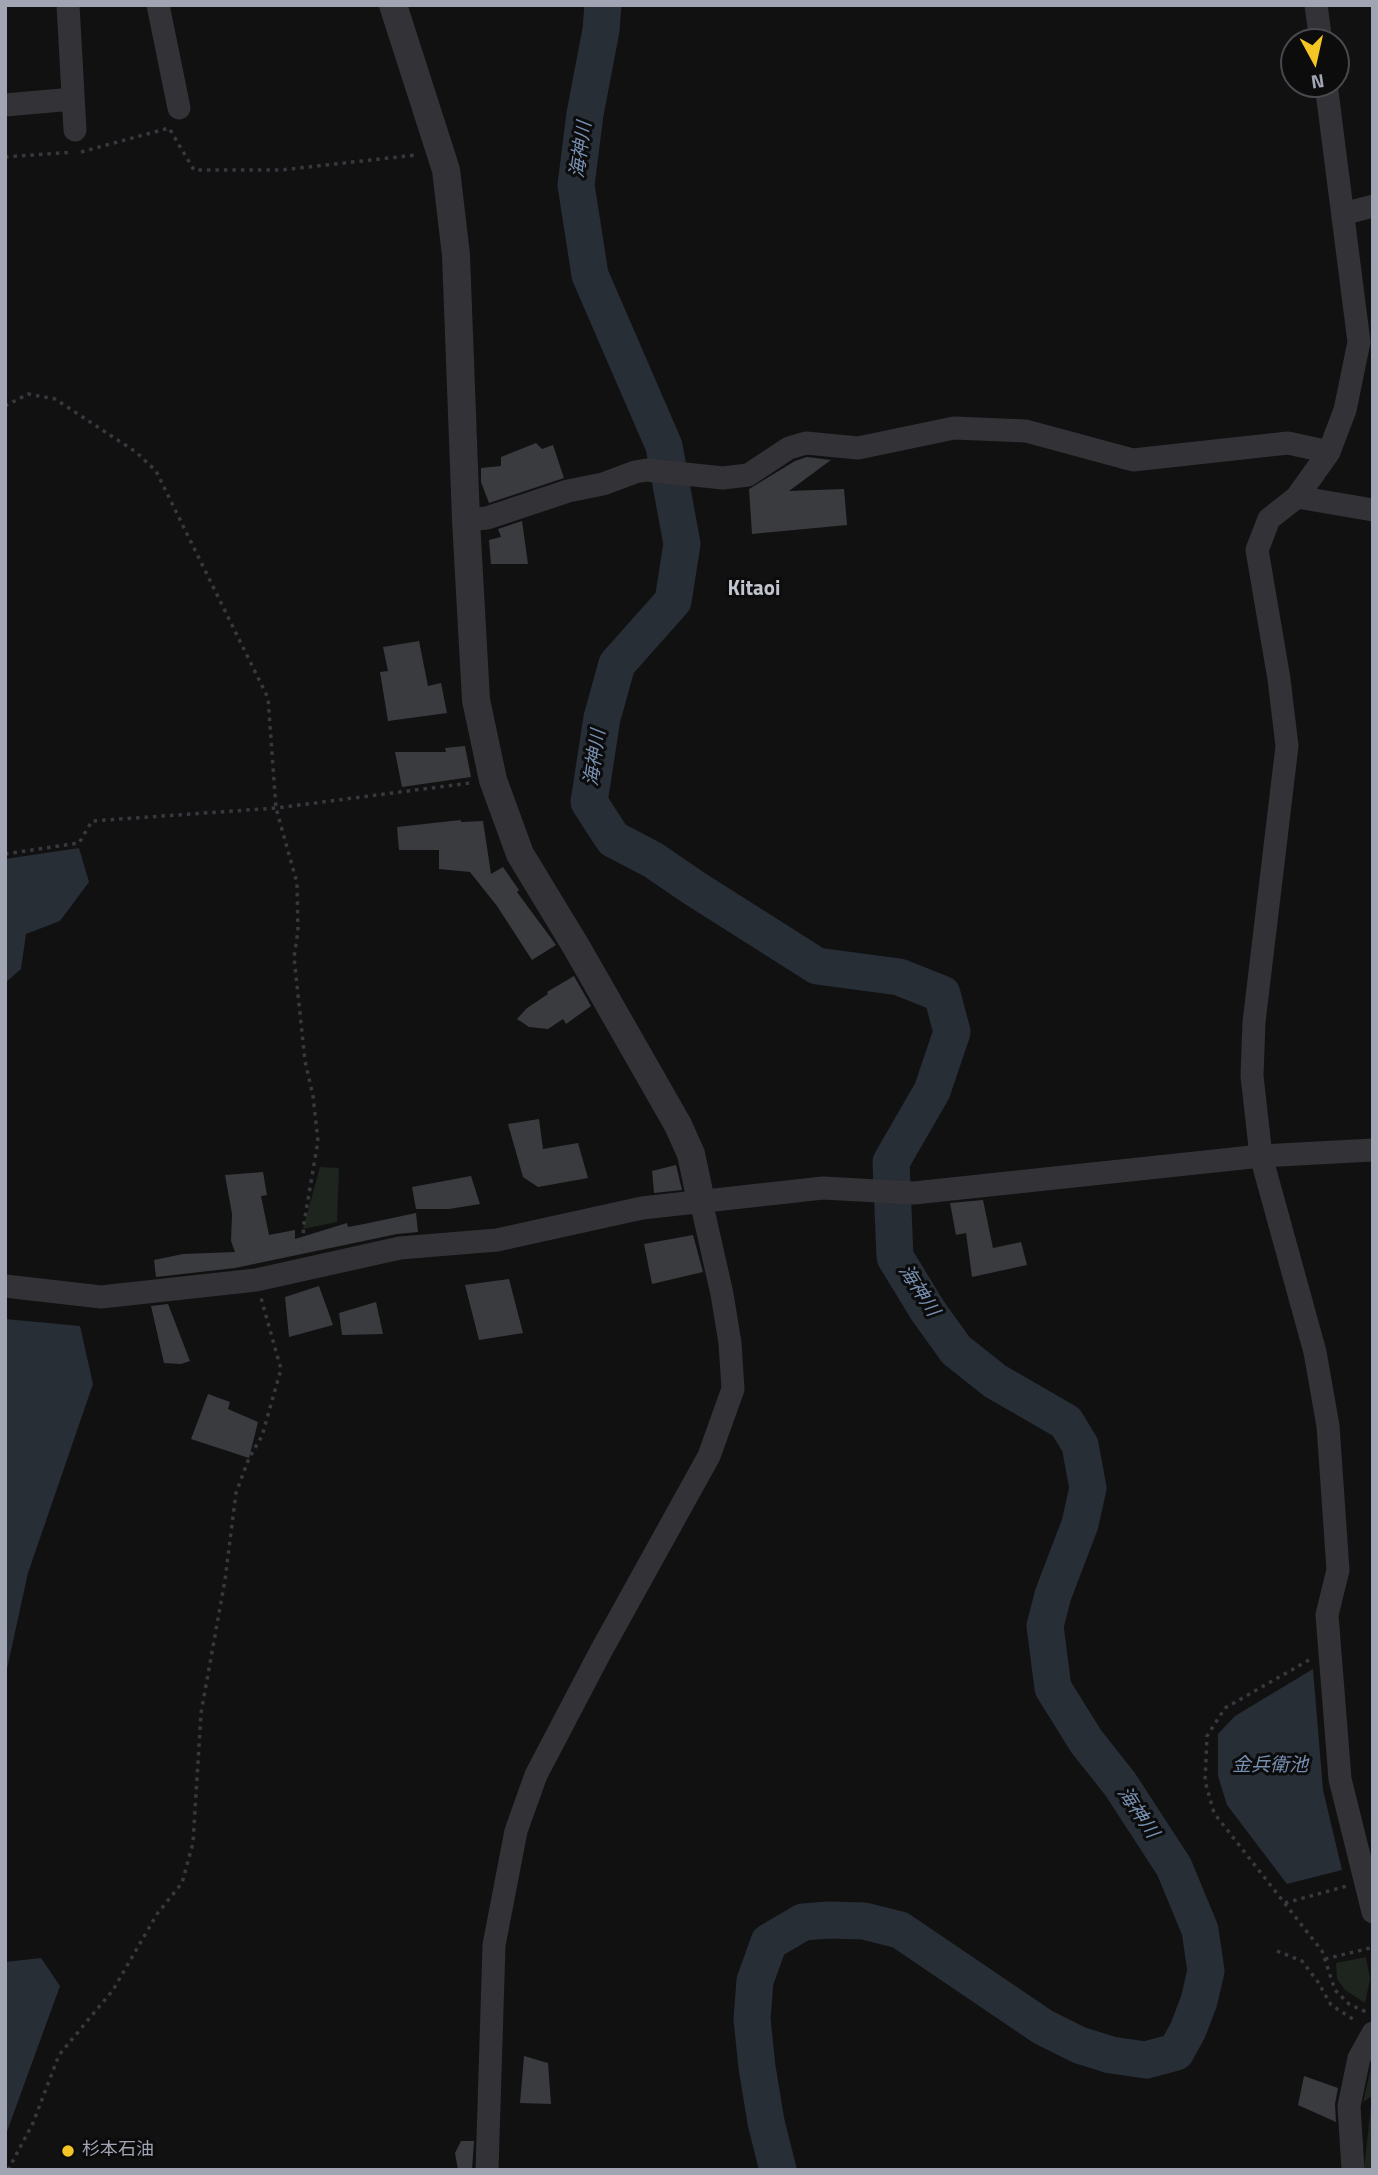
<!DOCTYPE html>
<meta charset="utf-8">
<style>
body{margin:0}
#map{position:relative;width:1378px;height:2175px;overflow:hidden;background:#111112;font-family:"Titillium Web",sans-serif}
canvas{display:block}
.frame{position:absolute;inset:0;border:7px solid #a1a5b3;pointer-events:none}
.north{position:absolute;left:1280px;top:28px;width:70px;height:70px;box-sizing:border-box;background:#0c0c0d;border:2px solid #48494f;border-radius:50%;rotate:172deg;font-size:19px;font-weight:700;line-height:28px;text-align:center;color:#a1a5b3}
.north::after{content:'';display:block;margin:auto;width:24px;height:32px;background:#f5c425;clip-path:polygon(50% 0,100% 100%,50% 72%,0 100%)}
</style>
<div id="map">
<canvas width="1378" height="2175"></canvas>
<div class="frame"></div>
<div class="north">N</div>
</div>
<script>
const c = document.querySelector('canvas').getContext('2d');
c.lineJoin = 'round';
function fill(path, color) { c.fillStyle = color; c.fill(path, 'evenodd'); }
const shape = rows => new Path2D(rows.map(r => 'M' + r).join(''));
function stroke(path, color, width, dash) { c.strokeStyle = color; c.lineWidth = width; c.lineCap = dash ? 'butt' : 'round'; c.setLineDash(dash || []); c.stroke(path); }
function drawText(font, color, halo, rows, align = 'center') {
  c.font = font + ' "Titillium Web","Noto Sans JP",sans-serif'; c.lineWidth = 6; c.setLineDash([]); c.textBaseline = 'middle'; c.strokeStyle = halo; c.fillStyle = color; for (const [text, x, y, turn = 0] of rows) {
    c.save(); c.translate(x, y); c.rotate((+turn || 0) * Math.PI / 180); c.textAlign = isNaN(turn) ? turn : align; if (halo) c.strokeText(text, 0, 0); c.fillText(text, 0, 0); c.restore();
  }
}
fill(shape([
 [320,1167,339,1168,337,1222,303,1229],
 [1366,1957,1370,1979,1365,2003,1345,1990,1337,1979,1336,1963],
 [1373,2059,1373,2170,1364,2170,1372,2096,1363,2102]
]), '#1d251e');
fill(shape([
 [79,848,89,882,60,921,26,934,21,969,5,983,5,859],
 [5,1319,80,1326,93,1384,28,1573,5,1678],
 [1313,1669,1323,1790,1342,1870,1287,1884,1227,1805,1218,1776,1218,1734,1235,1716],
 [41,1958,60,1986,5,2137,5,1962]
]), '#272e36');
stroke(shape([
 [603,5,601,30,585,114,576,185,590,275,664,446,682,544,673,601,617,664,602,718,589,802,613,839,653,860,694,888,817,966,899,977,942,994,952,1032,932,1091,891,1162,895,1257,928,1311,956,1350,995,1381,1066,1422,1080,1445,1088,1488,1080,1524,1053,1595,1045,1626,1053,1688,1086,1741,1120,1784,1174,1867,1200,1930,1206,1971,1199,2001,1188,2030,1176,2052,1146,2060,1111,2055,1079,2045,1043,2027,900,1930,864,1921,829,1920,803,1922,769,1942,755,1981,752,2019,757,2067,766,2122,778,2170]
]), '#272e36', 37);
fill(shape([
 [536,443,542,449,553,445,564,478,489,503,481,482,481,468,501,466,501,457],
 [807,457,831,460,789,491,844,489,847,525,752,534,749,489,795,461],
 [522,521,528,564,491,564,489,540,501,537,498,529],
 [419,641,428,686,441,683,447,713,388,721,380,672,388,671,383,647],
 [465,746,471,777,402,787,395,752,446,752,445,748],
 [461,820,461,822,483,821,491,874,503,867,519,890,517,892,556,945,532,960,497,906,470,872,439,869,439,850,399,850,397,827],
 [574,976,591,1006,566,1024,563,1019,548,1029,529,1027,517,1019,527,1008,548,994,547,992],
 [539,1119,543,1149,578,1143,588,1178,538,1187,523,1177,508,1124],
 [676,1165,682,1190,654,1193,652,1171],
 [263,1172,267,1195,261,1196,269,1235,295,1230,295,1239,347,1223,348,1227,364,1224,416,1213,418,1232,397,1234,235,1268,156,1277,154,1260,183,1254,235,1252,231,1241,232,1214,225,1175],
 [471,1176,480,1204,449,1209,416,1209,412,1187],
 [983,1200,993,1248,1021,1242,1027,1265,972,1277,966,1233,956,1235,950,1203],
 [693,1235,703,1272,652,1284,644,1244],
 [509,1279,523,1333,479,1340,465,1285],
 [319,1286,333,1325,289,1337,285,1297],
 [376,1302,383,1334,342,1335,339,1313],
 [168,1304,190,1361,181,1364,164,1363,151,1306],
 [208,1394,230,1402,228,1409,258,1422,249,1458,191,1439],
 [524,2056,548,2063,551,2104,520,2103],
 [1304,2076,1338,2088,1335,2104,1336,2122,1298,2105],
 [461,2141,474,2141,472,2170,458,2170,455,2153]
]), '#3a3b3f');
stroke(shape([
 [81,152,169,128,194,170,281,170,416,155],
 [5,157,73,152],
 [5,406,28,394,55,399,136,452,156,471,268,698,276,808,297,883,298,931,294,957,305,1061,313,1096,318,1141,304,1223,302,1250],
 [5,854,79,843,92,821,276,808,470,783],
 [1309,1660,1225,1708,1207,1736,1205,1781,1214,1813,1322,1951,1335,1990,1349,2004,1366,2012],
 [1285,1903,1347,1886],
 [1277,1951,1302,1961,1318,1982,1331,2005,1356,2021],
 [1325,1959,1370,1948],
 [8,2170,33,2123,59,2055,113,1990,157,1914,182,1883,193,1843,201,1713,225,1580,236,1493,249,1458,262,1436,281,1369,261,1298]
]), '#38393e', 3.5, [3.5, 5]);
stroke(shape([
 [68,5,75,130],
 [158,5,179,108],
 [1316,5,1321,42],
 [1326,84,1359,342,1345,410,1329,452,1297,497,1269,519,1257,550,1279,679,1287,746,1254,1022,1252,1076,1261,1156,1315,1352,1328,1426,1338,1570,1327,1615,1340,1779,1373,1912],
 [5,105,73,99],
 [1343,214,1373,206],
 [1297,497,1373,510],
 [466,520,487,518,568,491,603,484,635,472,647,470,723,478,748,475,789,448,806,443,858,448,954,428,1026,431,1133,460,1288,443,1329,452],
 [5,1286,101,1297,256,1280,400,1248,497,1240,642,1208,823,1188,914,1193,1261,1156,1373,1150],
 [487,2170,494,1945,516,1831,536,1775,601,1651,709,1456,733,1389,730,1343,722,1294,701,1201],
 [1353,2170,1349,2106,1359,2058,1373,2033]
]), '#323237', 23);
stroke(shape([
 [393,5,446,170,456,255,466,520,476,700,493,780,520,854,577,948,678,1125,691,1154,701,1201]
]), '#323237', 28);
for (const [x, y, r, color] of [
 [68,2151,7,"#f5c425"]
]) { const dot = new Path2D(); dot.arc(x, y, r, 0, 2 * Math.PI); c.fillStyle = color; c.fill(dot); stroke(dot, '#0c0c0d', 2.5); }
drawText('18px', '#a1a5b3', '#0c0c0d', [
 ["杉本石油",82,2151]
], 'left');
drawText('italic 19px', '#778fb0', '#0c0c0d', [
 ["海神川",582,150,-82],
 ["海神川",596,758,-82],
 ["海神川",918,1291,57],
 ["金兵衛池",1270,1766],
 ["海神川",1137,1813,56]
]);
drawText('bold 21px', '#c2c5cf', '#0c0c0d', [
 ["Kitaoi",754,590]
]);
</script>
